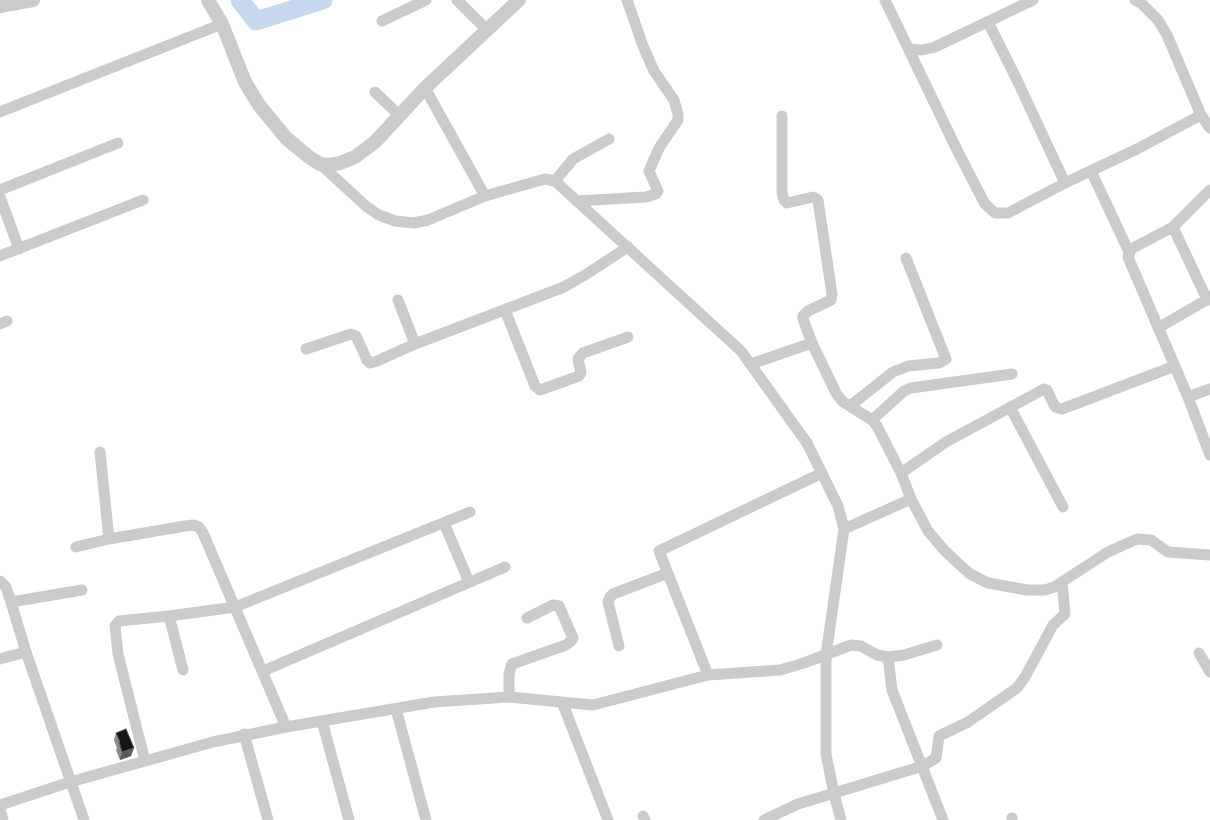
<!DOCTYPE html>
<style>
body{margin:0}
canvas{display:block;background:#fff}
</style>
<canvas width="1210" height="820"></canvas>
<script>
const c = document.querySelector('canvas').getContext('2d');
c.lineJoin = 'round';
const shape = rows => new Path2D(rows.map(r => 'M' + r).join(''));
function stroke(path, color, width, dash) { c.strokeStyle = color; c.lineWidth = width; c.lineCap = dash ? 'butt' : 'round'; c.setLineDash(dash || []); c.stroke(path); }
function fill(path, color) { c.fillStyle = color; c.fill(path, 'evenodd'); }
stroke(shape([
 [240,0,256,21,323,0]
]), '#c5d8ee', 19);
stroke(shape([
 [457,0,486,29],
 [885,0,957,150,985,204,995,213,1008,213,1065,183,1137,149,1201,115],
 [1135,0,1141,3,1158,20,1167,35,1201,115,1210,128],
 [382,21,426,0],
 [988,22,1017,80,1065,183],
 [909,49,922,50,935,47,1033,0],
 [425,88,485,196],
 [375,92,399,115],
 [0,112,222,24],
 [782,116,782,193,784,200,787,203,813,197,818,200,832,294,831,300,808,311,803,316,803,319,812,343],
 [320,164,367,207,379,215,395,221,414,223,428,220,485,196,545,179,555,181,741,351,807,443,838,506,844,529,826,655,826,754,834,794,841,820],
 [1091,171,1129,252],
 [555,181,573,159,609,139],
 [0,190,118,143],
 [1210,190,1173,227,1131,249,1128,257,1188,397,1210,455],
 [0,197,19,249],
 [576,201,646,197,656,194,658,191,649,171,659,148,678,120,678,114,674,100,654,71,643,46,627,0],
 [1173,227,1204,293,1210,300],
 [0,256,143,200],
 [398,300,415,344],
 [505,310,535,386,540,390,579,376,581,373,578,359,583,353,628,337],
 [0,324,7,321],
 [1158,328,1208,299],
 [306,349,351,334,356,336,367,360,370,363,377,361,415,344,564,287,585,275,628,247],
 [751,364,812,343,836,393,842,401,872,420,877,426,901,473],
 [1175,366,1062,409,1055,407,1047,390,1044,389,946,442,901,473,911,499,928,531,945,551,959,564,970,574,988,583,1027,590,1045,590,1054,587,1108,552,1137,539,1151,540,1168,552,1210,555],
 [1188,397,1210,389],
 [850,406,893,372,908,366,939,363,946,359,906,258],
 [1010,407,1063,507],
 [872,420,904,391,911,388,1012,374],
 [100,452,109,539],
 [444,523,469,582],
 [844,529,911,499],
 [76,547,109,539,185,526,193,525,199,527,203,533,286,727],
 [0,581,6,587,10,599,26,652,84,820],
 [11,602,82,590],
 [169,616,183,670],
 [619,646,608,602,610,597,613,594,668,573],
 [1199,653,1210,672],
 [888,657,892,690,943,820],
 [0,659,26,652],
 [263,671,505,567],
 [708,675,659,551,822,473],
 [509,697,509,674,512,664,566,645,571,641,573,638,559,606,553,605,527,618],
 [562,702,608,820],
 [396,709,426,820],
 [322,721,349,820],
 [244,734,268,820],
 [145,761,118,654,115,626,119,621,169,616,235,607,470,512],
 [0,805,70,782,213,742,286,727,434,702,509,697,593,705,708,675,780,670,804,663,851,645,861,646,877,655,888,657,904,655,937,645],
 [0,809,3,820],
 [643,816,645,820],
 [1012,818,1012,820],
 [764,820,798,804,923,766,936,758,939,736,968,722,1017,688,1025,677,1053,625,1065,614,1062,582]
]), '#cbcbcb', 11);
stroke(shape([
 [208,0,222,24,245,82,259,105,286,138,309,157,320,164,329,165,340,163,355,157,375,142,425,88,519,0],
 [0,6,33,0]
]), '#cbcbcb', 14);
fill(shape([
 [116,733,131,756,120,760,116,750,117,748,114,740]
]), '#8a8a8a');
fill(shape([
 [134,748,131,756,120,760,122,752]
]), '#5b5b5b');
const building = shape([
 [126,729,134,748,122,752,119,742,120,742,116,733,126,729]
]);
fill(building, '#151515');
stroke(building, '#5b5b5b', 1);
</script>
